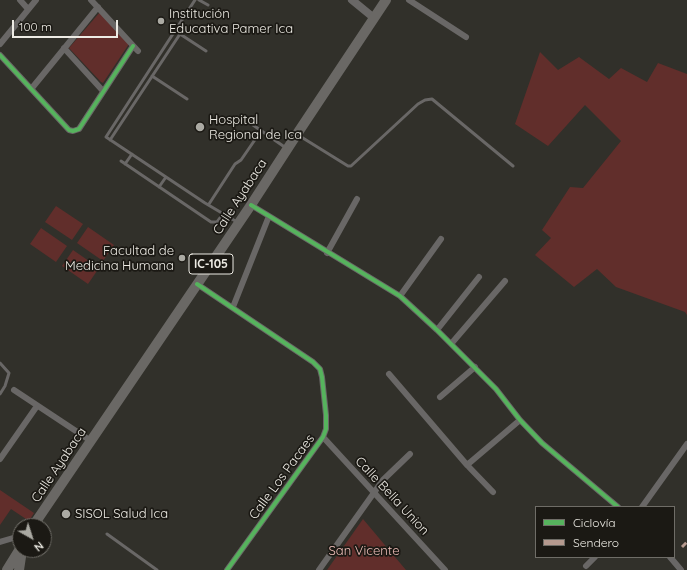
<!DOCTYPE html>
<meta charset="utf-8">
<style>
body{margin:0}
#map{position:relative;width:687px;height:570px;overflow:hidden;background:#31302a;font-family:Quicksand,sans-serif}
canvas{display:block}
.legend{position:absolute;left:535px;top:506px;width:140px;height:52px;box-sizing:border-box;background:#1b1914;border:1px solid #6f6d67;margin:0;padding:5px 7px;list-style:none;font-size:12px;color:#edebe4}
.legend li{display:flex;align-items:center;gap:8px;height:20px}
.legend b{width:20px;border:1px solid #6f6d67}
.north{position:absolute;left:12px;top:518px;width:40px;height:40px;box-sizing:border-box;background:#1b1914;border:1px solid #6f6d67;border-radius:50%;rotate:141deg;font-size:11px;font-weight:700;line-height:16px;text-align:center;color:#edebe4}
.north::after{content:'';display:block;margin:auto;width:14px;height:18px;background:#abaaa3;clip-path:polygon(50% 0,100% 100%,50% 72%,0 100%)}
.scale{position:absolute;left:12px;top:20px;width:106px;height:18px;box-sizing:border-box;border:2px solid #edebe4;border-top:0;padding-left:5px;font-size:12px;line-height:14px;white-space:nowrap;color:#edebe4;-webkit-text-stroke:3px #1b1914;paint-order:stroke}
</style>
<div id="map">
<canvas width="687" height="570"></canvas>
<ul class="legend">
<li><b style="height:5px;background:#56b35d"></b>Ciclovía</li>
<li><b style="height:5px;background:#b69a8f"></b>Sendero</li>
</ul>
<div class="north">N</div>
<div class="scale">100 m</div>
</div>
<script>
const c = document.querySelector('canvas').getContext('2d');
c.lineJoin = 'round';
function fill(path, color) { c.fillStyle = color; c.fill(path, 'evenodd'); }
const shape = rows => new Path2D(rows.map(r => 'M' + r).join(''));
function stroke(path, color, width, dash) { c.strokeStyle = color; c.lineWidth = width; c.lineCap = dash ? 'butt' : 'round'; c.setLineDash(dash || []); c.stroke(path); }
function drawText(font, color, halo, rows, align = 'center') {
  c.font = font + ' Quicksand,sans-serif'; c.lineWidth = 3.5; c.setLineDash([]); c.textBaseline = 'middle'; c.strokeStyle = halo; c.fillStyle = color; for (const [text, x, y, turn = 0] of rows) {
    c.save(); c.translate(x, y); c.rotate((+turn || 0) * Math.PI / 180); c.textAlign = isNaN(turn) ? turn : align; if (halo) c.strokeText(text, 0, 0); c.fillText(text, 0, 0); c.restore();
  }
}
fill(shape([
 [100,12,129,44,103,83,101,82,69,48],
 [540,52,558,70,579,57,609,79,621,68,647,82,658,63,687,74,687,315,685,312,616,287,597,269,574,287,535,255,551,238,542,230,570,187,583,188,621,141,585,105,548,146,515,124],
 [56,206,83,224,72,240,45,222],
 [88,227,114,245,103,261,77,243],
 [41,228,67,246,56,262,30,244],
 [73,250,99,268,88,284,62,266],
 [0,490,34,513,29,521,11,509,0,525],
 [363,519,384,544,406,570,327,570]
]), '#612e2b');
stroke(shape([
 [195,0,106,137,205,203,237,222],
 [199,0,208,5],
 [180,34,206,51],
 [152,76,187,99],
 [253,125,286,148],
 [298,135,348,166,351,166,418,104,425,100,432,99,513,166],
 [110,140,180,34],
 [121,161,211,222,217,222,223,214],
 [125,164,132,154],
 [159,187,166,177],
 [209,204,235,164,241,160,261,131],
 [0,363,9,373,5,386,0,394],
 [107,534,157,570]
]), '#696766', 3);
stroke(shape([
 [20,0,28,9],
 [91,0,138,51],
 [409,0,466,37],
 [0,44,36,0],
 [64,48,103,91],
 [0,55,69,130,73,131,79,129,133,46],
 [32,88,98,7],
 [251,205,400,296,437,330,496,389,520,420,542,443,618,507],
 [327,253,357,199],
 [197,284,313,362,320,369,322,377,326,415,326,429,323,437,227,570],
 [400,296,441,239],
 [233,307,269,216],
 [437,330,479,277],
 [451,344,505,281],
 [389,374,467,465,493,492],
 [14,390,91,441],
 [440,397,475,367],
 [323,437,445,570],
 [0,459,37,406],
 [467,465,520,420],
 [642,507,687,444],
 [0,542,20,536],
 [670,557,681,570],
 [586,566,595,557],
 [319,570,383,480,410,454]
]), '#696766', 6);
stroke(shape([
 [352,0,374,18]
]), '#696766', 8);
stroke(shape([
 [33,526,251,205,297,134,386,0],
 [7,570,20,549],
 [19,570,22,550]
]), '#6a6865', 10);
stroke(shape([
 [682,547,687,542]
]), '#b69a8f', 3, [6, 3]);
stroke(shape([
 [0,55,69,130,73,131,79,129,133,46],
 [251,205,400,296,437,330,496,389,520,420,542,443,618,507],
 [197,284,313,362,320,369,322,377,326,415,326,429,323,437,227,570]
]), '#56b35d', 4);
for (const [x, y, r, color] of [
 [161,21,4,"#abaaa3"],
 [200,127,5,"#abaaa3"],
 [182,258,4,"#abaaa3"],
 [66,514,5,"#abaaa3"]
]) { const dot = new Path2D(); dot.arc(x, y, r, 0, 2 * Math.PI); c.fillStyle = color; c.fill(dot); stroke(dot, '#1b1914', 1.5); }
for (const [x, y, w] of [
 [211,264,44]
]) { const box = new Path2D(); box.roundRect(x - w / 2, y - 10, w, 20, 3); c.fillStyle = '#1b1914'; c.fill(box); stroke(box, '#edebe4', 1); }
drawText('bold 12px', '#edebe4', null, [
 ["IC-105",211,264]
]);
drawText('13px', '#edebe4', '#1b1914', [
 ["Institución",169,14],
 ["Educativa Pamer Ica",169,29],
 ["Hospital",209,120],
 ["Regional de Ica",209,135],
 ["Facultad de",174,251,"right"],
 ["Medicina Humana",174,266,"right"],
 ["SISOL Salud Ica",75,514]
], 'left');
drawText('13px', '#edebe4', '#1b1914', [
 ["Calle Ayabaca",240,197,-57],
 ["Calle Ayabaca",59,465,-56],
 ["Calle Los Pacaes",282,477,-54],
 ["Calle Bella Union",392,496,47]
]);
drawText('13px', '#f1c0bb', '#1b1914', [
 ["San Vicente",364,551]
]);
</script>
